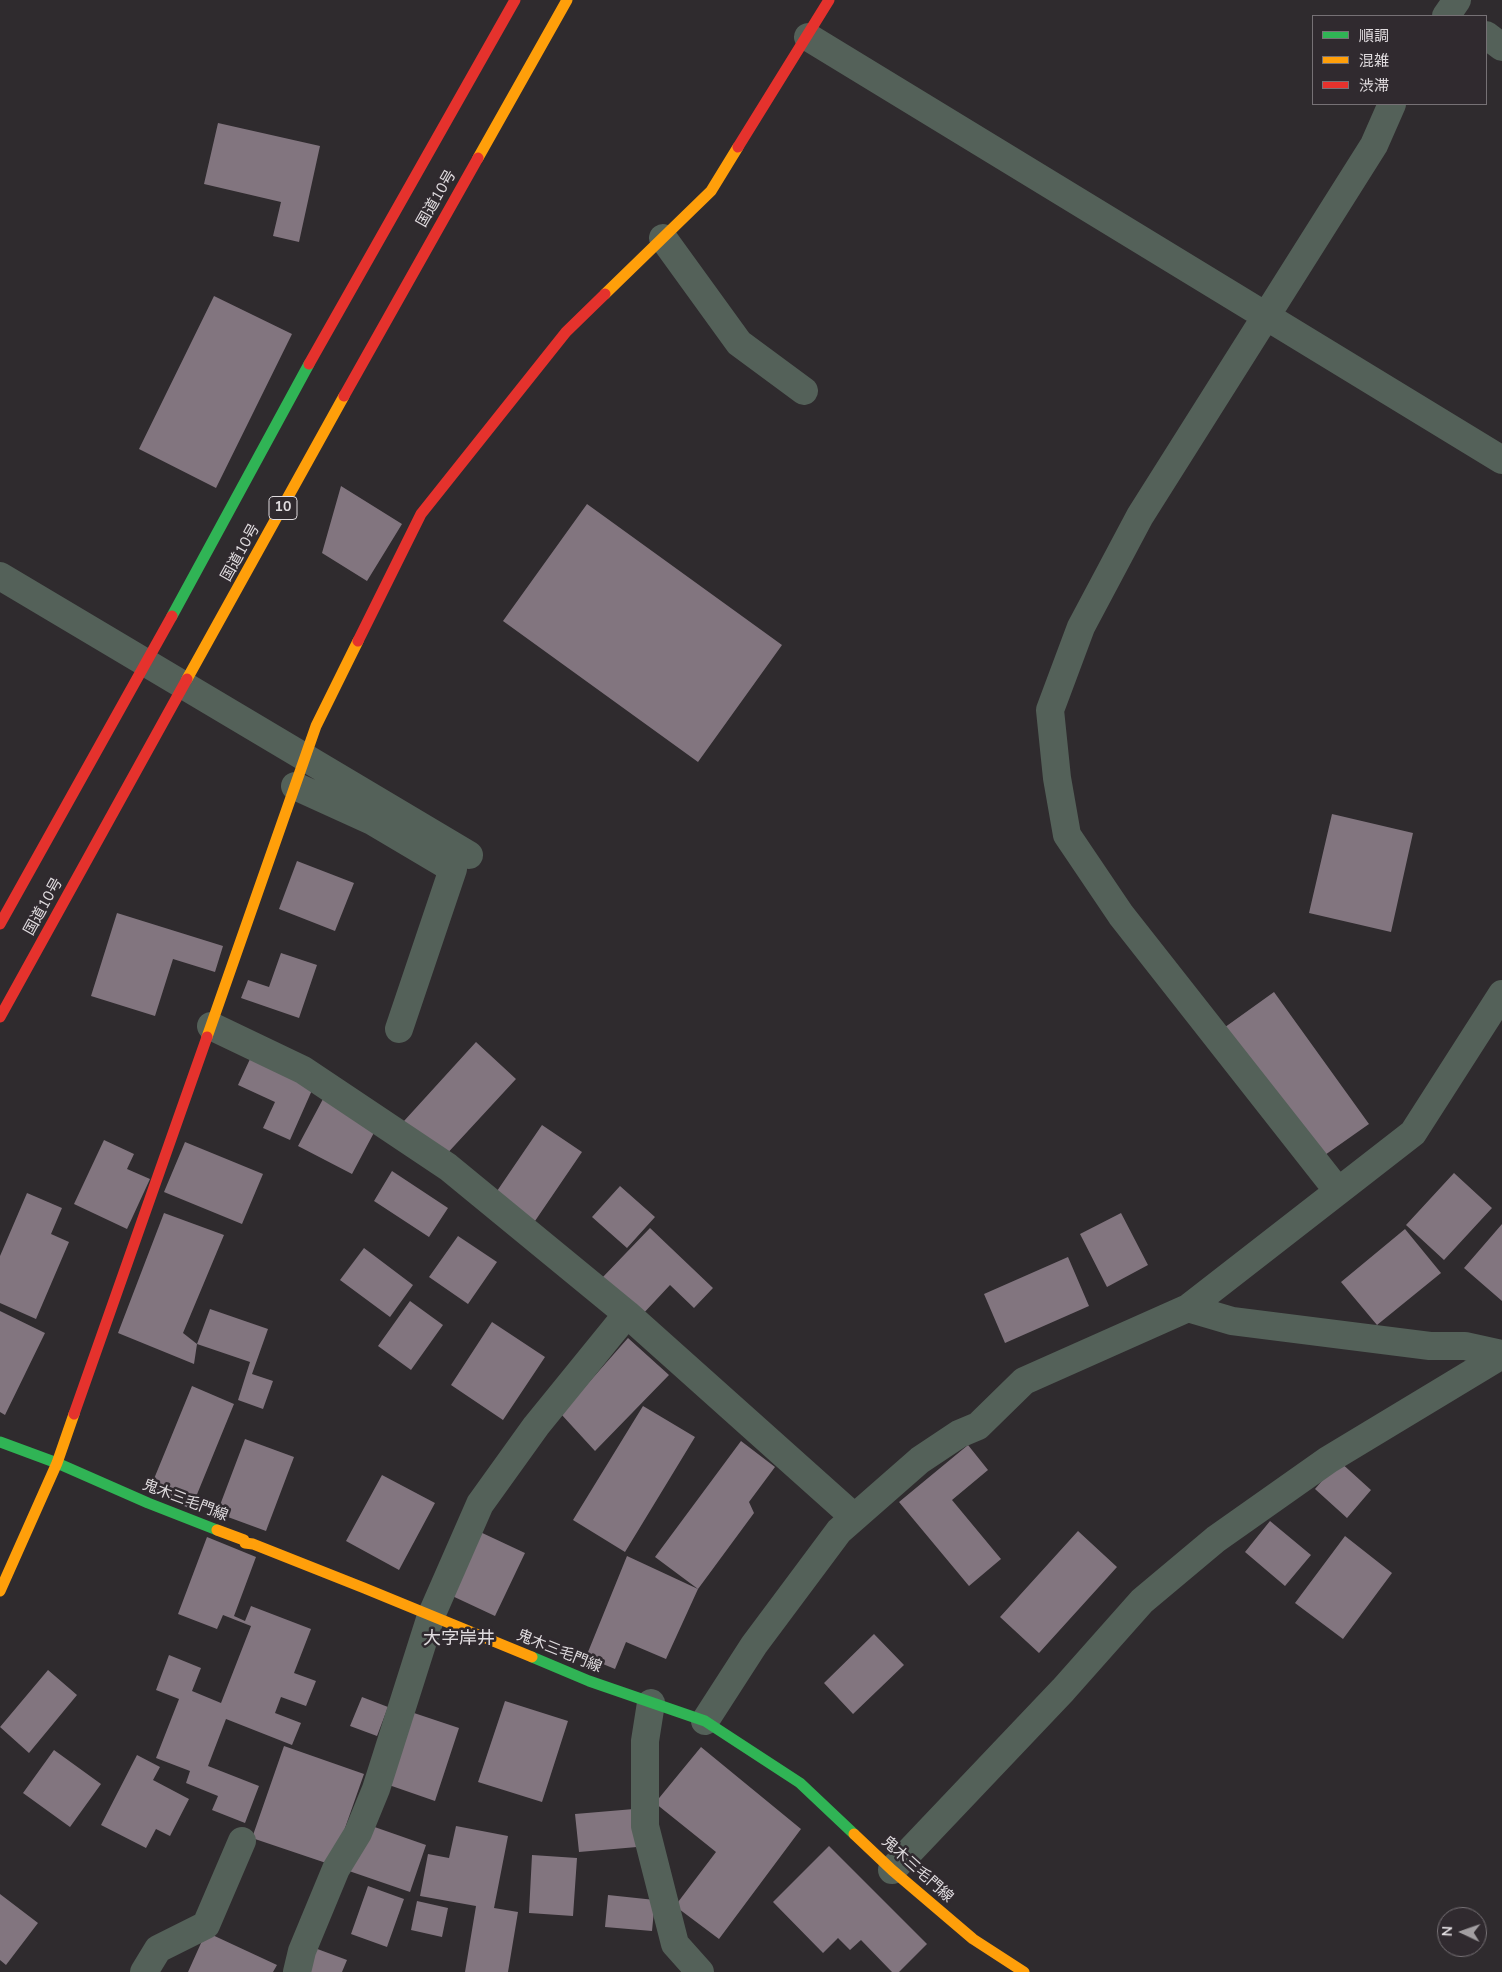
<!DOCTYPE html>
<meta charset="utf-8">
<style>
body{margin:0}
#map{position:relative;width:1502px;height:1972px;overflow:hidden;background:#2f2b2e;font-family:"Nunito Sans","Noto Sans JP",sans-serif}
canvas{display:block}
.legend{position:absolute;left:1312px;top:15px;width:175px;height:90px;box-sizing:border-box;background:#302a2f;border:1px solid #767175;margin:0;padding:6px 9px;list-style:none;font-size:15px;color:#e0dcdf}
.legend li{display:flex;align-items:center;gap:10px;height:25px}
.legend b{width:25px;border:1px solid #767175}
.north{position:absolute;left:1437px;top:1907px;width:50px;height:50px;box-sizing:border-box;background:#302a2f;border:1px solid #767175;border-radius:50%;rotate:273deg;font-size:14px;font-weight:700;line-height:20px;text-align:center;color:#e0dcdf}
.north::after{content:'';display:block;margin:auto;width:18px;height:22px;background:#a29ea1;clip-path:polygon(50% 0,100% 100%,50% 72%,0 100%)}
</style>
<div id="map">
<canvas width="1502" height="1972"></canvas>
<ul class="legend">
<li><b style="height:6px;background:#30b455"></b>順調</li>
<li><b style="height:6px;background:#ff9f0a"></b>混雑</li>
<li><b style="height:6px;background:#e5322d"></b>渋滞</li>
</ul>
<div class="north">N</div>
</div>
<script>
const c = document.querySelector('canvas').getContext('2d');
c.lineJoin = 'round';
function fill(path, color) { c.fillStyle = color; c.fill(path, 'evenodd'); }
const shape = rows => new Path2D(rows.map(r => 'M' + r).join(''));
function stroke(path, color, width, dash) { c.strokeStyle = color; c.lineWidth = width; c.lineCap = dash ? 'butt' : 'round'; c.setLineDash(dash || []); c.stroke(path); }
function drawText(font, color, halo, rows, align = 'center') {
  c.font = font + ' "Nunito Sans","Noto Sans JP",sans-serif'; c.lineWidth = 5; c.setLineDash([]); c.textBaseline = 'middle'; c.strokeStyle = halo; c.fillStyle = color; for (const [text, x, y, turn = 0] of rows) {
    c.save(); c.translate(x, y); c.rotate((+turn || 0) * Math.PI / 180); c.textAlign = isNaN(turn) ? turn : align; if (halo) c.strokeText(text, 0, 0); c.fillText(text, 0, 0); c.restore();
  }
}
fill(shape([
 [218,123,320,146,299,242,273,236,281,202,204,184],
 [214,296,292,334,216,488,139,449],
 [341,486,402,524,367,581,322,553],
 [587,504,782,645,698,762,503,621],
 [1332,814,1413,833,1391,932,1309,913],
 [297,861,354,883,335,931,279,909],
 [117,913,223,946,215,972,173,959,155,1016,91,996],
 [281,953,317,965,299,1018,241,998,248,980,269,987],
 [1274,992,1369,1124,1315,1162,1221,1030],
 [476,1042,516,1079,443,1158,404,1121],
 [250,1059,313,1088,290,1140,263,1128,275,1102,238,1085],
 [323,1099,377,1127,352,1174,298,1146],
 [542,1125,582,1152,535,1221,495,1194],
 [104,1140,134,1154,127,1169,150,1179,127,1229,74,1204],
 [185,1142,263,1174,242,1224,164,1192],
 [392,1171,448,1208,429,1237,374,1201],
 [1454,1173,1492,1208,1444,1260,1406,1225],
 [620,1186,655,1217,627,1248,592,1217],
 [27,1193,62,1208,51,1234,69,1242,36,1319,0,1303,0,1256],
 [164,1213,224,1235,183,1333,197,1344,194,1364,118,1333],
 [1121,1213,1148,1265,1107,1287,1080,1234],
 [1502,1224,1502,1301,1464,1268],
 [650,1228,713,1288,694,1308,670,1285,641,1316,601,1279],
 [1405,1229,1441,1273,1377,1325,1341,1282],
 [458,1236,497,1262,468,1304,429,1277],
 [364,1248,413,1285,390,1317,340,1280],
 [1068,1257,1089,1306,1005,1343,984,1294],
 [410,1301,443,1325,411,1370,378,1346],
 [210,1309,268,1329,252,1374,273,1381,263,1409,238,1400,250,1362,197,1344],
 [0,1311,45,1333,5,1415,0,1412],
 [492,1322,545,1357,503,1420,451,1385],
 [628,1338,669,1375,595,1451,561,1414],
 [192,1386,234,1404,191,1509,149,1491],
 [643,1406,695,1437,625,1552,573,1520],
 [245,1439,294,1457,266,1531,217,1513],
 [741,1441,775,1467,749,1502,754,1513,698,1589,666,1659,626,1642,615,1669,586,1657,627,1556,698,1589,655,1557],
 [968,1445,988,1470,952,1500,1001,1559,969,1586,899,1502],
 [1339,1461,1371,1490,1347,1518,1315,1489],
 [382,1475,435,1503,399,1570,346,1541],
 [1270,1521,1311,1555,1285,1586,1245,1552],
 [478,1531,525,1553,495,1616,448,1594],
 [1078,1531,1117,1567,1039,1653,1000,1617],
 [1345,1536,1392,1573,1343,1639,1295,1603],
 [207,1537,256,1557,234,1616,245,1621,251,1606,311,1629,294,1673,316,1681,306,1706,281,1697,275,1713,301,1723,292,1745,226,1719,208,1766,259,1786,245,1823,212,1810,218,1796,186,1783,190,1771,156,1758,179,1699,156,1690,169,1655,201,1668,192,1691,221,1703,251,1626,223,1615,217,1629,178,1614],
 [874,1634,904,1665,853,1714,824,1683],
 [48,1670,77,1695,29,1753,0,1727],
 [362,1697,388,1707,377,1736,350,1726],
 [505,1701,568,1721,542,1802,478,1782],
 [411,1712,459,1728,435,1801,386,1784],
 [284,1746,364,1774,332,1865,252,1838],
 [701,1747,801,1829,719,1939,675,1906,716,1852,655,1803],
 [54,1750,101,1784,70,1827,23,1793],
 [137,1755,160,1767,153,1780,189,1799,170,1836,156,1829,146,1848,101,1825],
 [634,1809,637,1847,579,1852,575,1814],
 [366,1824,426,1845,410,1892,349,1871],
 [456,1826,508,1836,494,1908,518,1912,508,1972,465,1972,476,1906,420,1896,428,1854,449,1858],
 [829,1846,927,1944,899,1972,892,1972,861,1940,850,1950,838,1938,823,1953,773,1902],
 [532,1855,577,1858,573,1916,529,1913],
 [368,1886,404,1899,387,1947,351,1934],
 [0,1894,38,1923,6,1965,0,1960],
 [608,1895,655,1900,652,1931,605,1927],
 [417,1901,448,1908,442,1937,411,1930],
 [206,1932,277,1965,273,1972,188,1972],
 [312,1947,347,1960,342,1972,302,1972]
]), '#82757f');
stroke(shape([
 [1446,16,1457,0],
 [1486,35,1502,47],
 [808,37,1502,460],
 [663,238,739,343,804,391],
 [0,576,469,855],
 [295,786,372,821,453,869,399,1029],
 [211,1026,303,1070,448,1167,627,1314],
 [1338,1191,1121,915,1067,835,1057,778,1050,710,1081,627,1140,516,1374,145,1392,104],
 [1188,1308,1232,1321,1430,1346,1465,1346,1502,1354],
 [651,1703,645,1741,645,1826,675,1944,700,1972],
 [705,1721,754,1645,839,1531,920,1460,959,1434,978,1426,1024,1381,1188,1308,1413,1133,1502,994],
 [892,1870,1063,1690,1142,1601,1216,1539,1328,1460,1502,1355],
 [144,1972,158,1949,206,1925,242,1841],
 [297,1972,302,1951,336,1869,358,1833,376,1789,431,1616,480,1504,536,1426,627,1314,854,1517]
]), '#546159', 28);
stroke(shape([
 [172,616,309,364],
 [0,1442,57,1463,148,1503,217,1530],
 [532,1657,589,1681,705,1721,800,1783,854,1834]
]), '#30b455', 11);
stroke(shape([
 [478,158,567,0],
 [605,294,711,191,738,147],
 [187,679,344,396],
 [207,1037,316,726,358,641],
 [217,1530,244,1540,245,1543,253,1544,364,1588,532,1657],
 [0,1591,57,1463,74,1414],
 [854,1834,892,1870,973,1939,1024,1972]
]), '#ff9f0a', 11);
stroke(shape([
 [738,147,829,0],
 [309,364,515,0],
 [344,396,478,158],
 [358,641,421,514,566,332,605,294],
 [0,924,172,616],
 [0,1017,187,679],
 [74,1414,207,1037]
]), '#e5322d', 11);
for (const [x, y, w] of [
 [283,508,28]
]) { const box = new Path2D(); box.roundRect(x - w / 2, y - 11.5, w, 23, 4); c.fillStyle = '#302a2f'; c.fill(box); stroke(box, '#e0dcdf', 1); }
drawText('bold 14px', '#e0dcdf', null, [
 ["10",283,508]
]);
drawText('15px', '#e0dcdf', '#302a2f', [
 ["国道10号",437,199,-60],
 ["国道10号",241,553,-61],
 ["国道10号",44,907,-61],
 ["鬼木三毛門線",185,1501,21],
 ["鬼木三毛門線",559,1652,22],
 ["鬼木三毛門線",917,1870,42]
]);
drawText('18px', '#e0dcdf', '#302a2f', [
 ["大字岸井",459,1640]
]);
</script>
